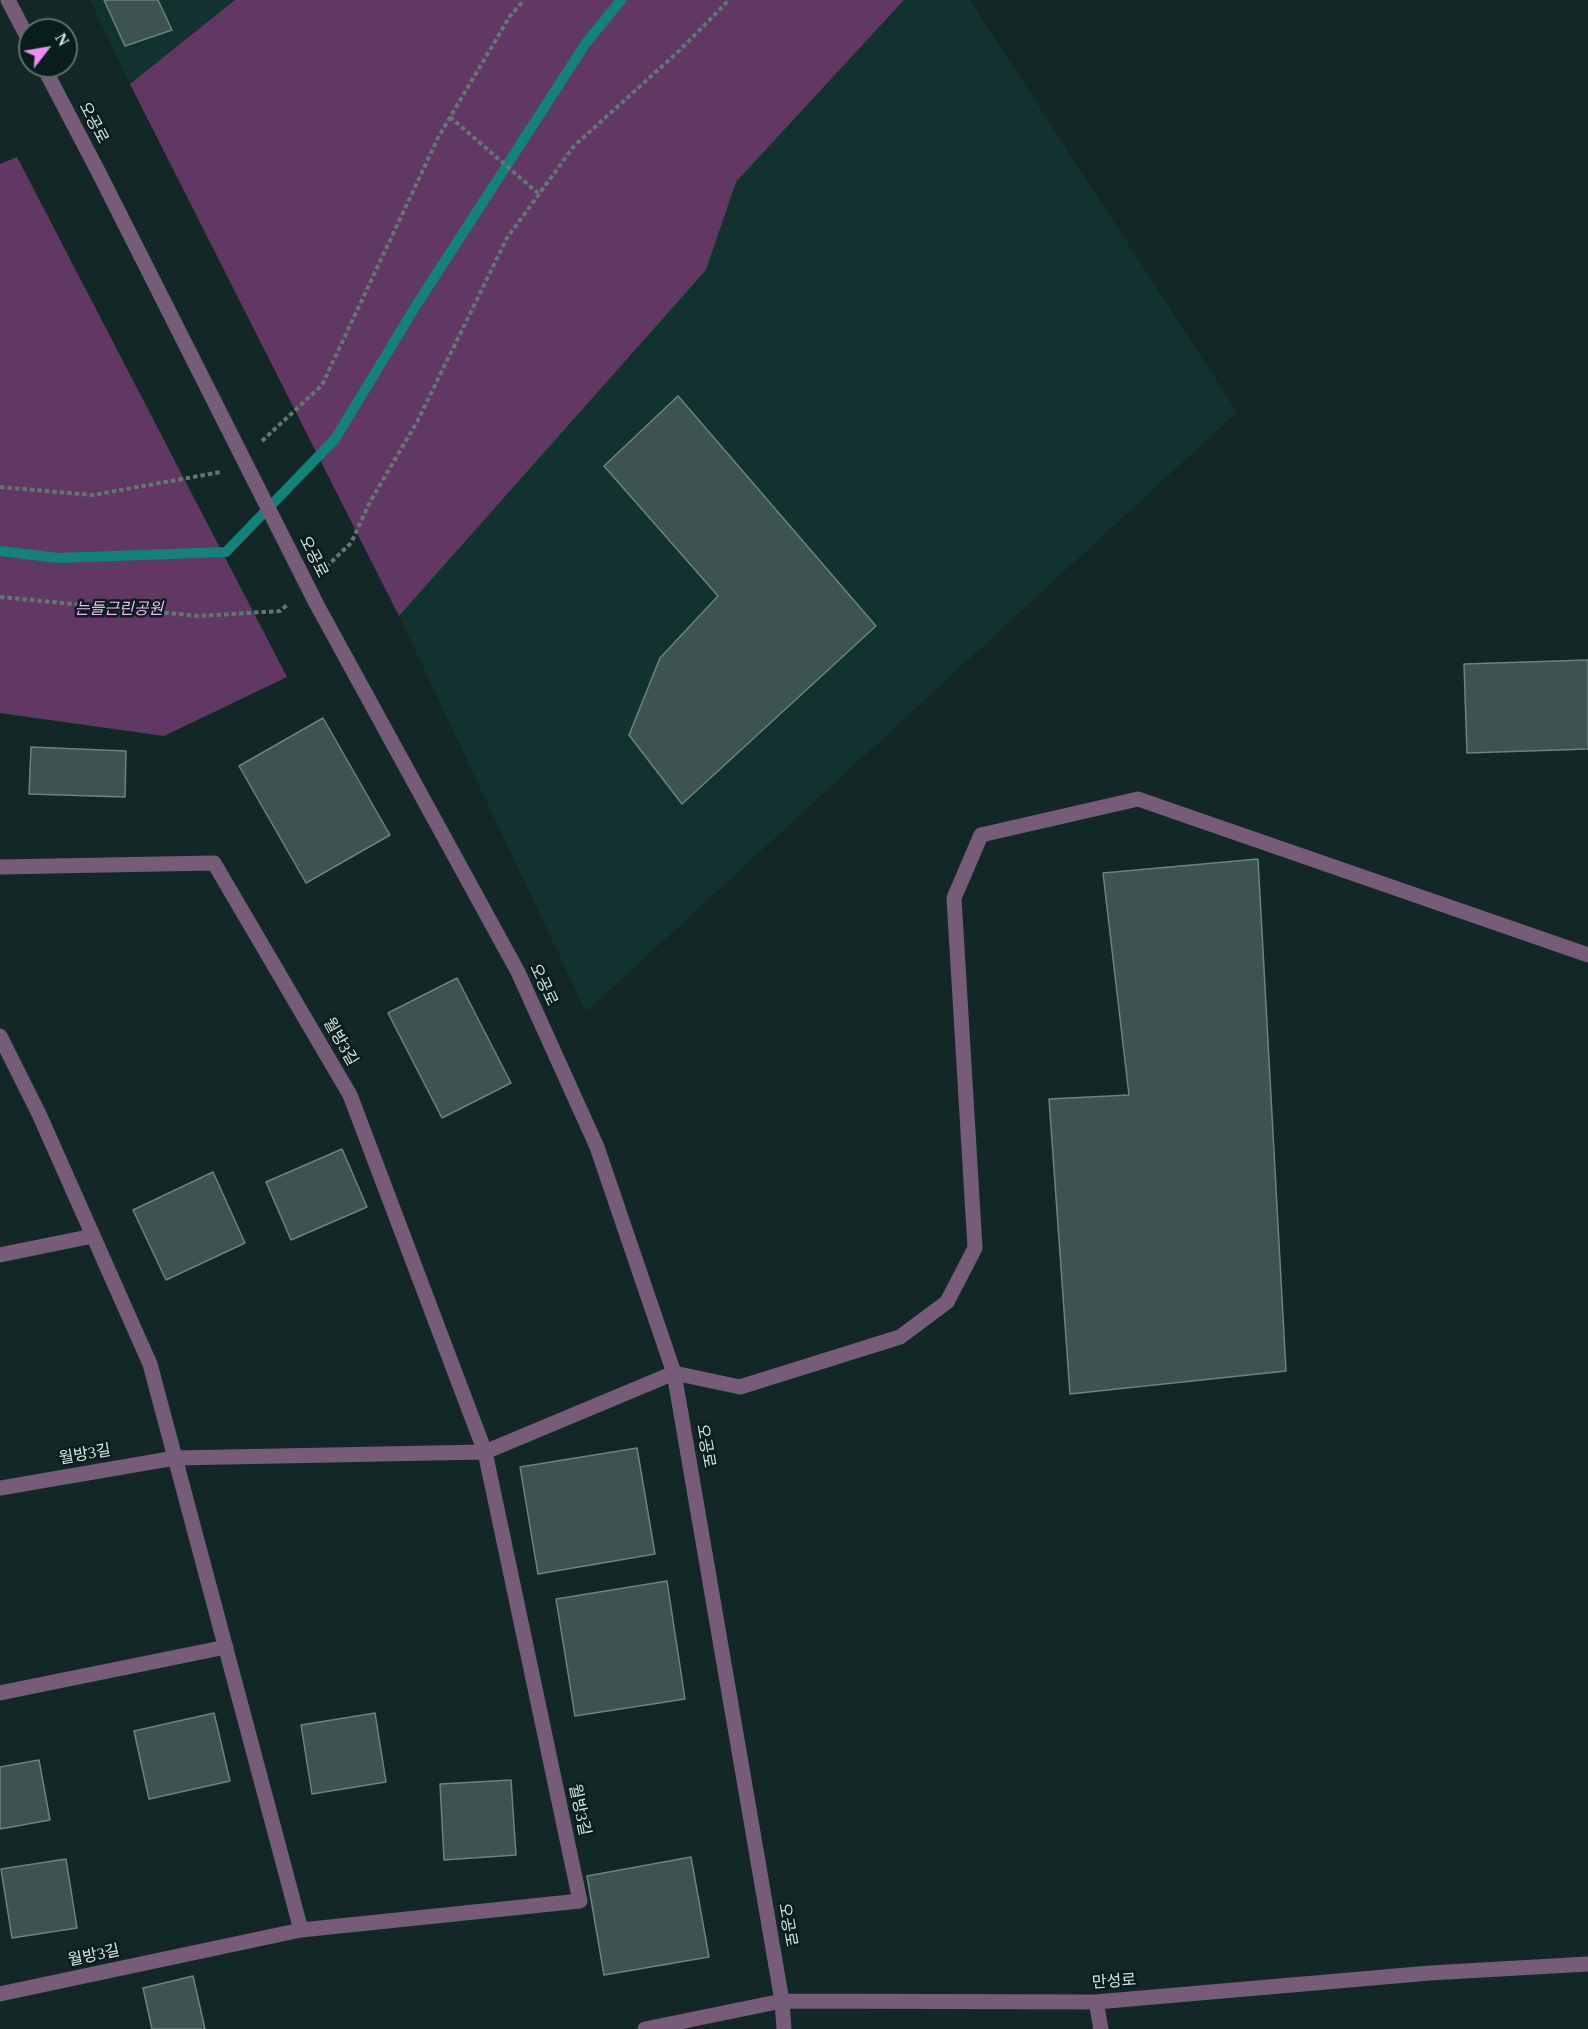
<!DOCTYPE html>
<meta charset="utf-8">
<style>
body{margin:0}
#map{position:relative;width:1588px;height:2029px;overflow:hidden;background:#132826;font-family:"Times New Roman",serif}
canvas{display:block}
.north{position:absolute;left:18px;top:18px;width:60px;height:60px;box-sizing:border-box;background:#091e1c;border:2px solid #5c6e6c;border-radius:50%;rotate:59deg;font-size:16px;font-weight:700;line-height:24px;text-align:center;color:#d8e5e4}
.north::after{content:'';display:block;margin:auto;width:21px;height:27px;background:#ef8bf7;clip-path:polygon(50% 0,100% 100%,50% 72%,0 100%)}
</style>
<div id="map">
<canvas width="1588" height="2029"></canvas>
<div class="north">N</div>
</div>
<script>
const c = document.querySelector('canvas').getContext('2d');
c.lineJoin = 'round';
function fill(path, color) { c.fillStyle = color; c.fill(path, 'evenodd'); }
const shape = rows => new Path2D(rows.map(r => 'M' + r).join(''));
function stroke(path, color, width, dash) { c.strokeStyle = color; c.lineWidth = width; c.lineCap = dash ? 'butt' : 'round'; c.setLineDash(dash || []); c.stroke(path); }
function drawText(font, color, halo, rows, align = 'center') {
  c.font = font + ' "Times New Roman","Noto Sans KR",serif'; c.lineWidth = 5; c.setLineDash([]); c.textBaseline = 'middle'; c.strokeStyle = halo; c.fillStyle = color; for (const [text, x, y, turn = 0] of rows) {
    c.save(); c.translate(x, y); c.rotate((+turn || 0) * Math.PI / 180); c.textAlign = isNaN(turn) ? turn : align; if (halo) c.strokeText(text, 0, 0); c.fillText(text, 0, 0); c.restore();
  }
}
fill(shape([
 [90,0,235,0,130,84],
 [904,0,970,0,1237,412,586,1012,399,616,706,270,736,182]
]), '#12322f');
fill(shape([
 [235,0,904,0,736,182,706,270,399,616,130,84],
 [17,157,287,677,164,736,0,713,0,164]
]), '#613864');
stroke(shape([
 [0,551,58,558,226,552,335,439,417,304,586,43,621,0]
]), '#11837c', 10);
const building = shape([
 [104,0,158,0,172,30,125,46,104,0],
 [678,396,876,626,682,804,629,735,660,658,718,596,604,466,678,396],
 [1588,660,1588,749,1467,753,1464,664,1588,660],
 [323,718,390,835,306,883,239,766,323,718],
 [31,747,126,751,125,797,29,794,31,747],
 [1258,859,1286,1371,1070,1394,1049,1099,1129,1095,1103,873,1258,859],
 [457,978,511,1083,442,1118,388,1013,457,978],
 [342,1149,367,1207,291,1240,266,1182,342,1149],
 [213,1172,245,1243,166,1280,133,1210,213,1172],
 [637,1448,655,1554,538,1574,520,1467,637,1448],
 [667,1581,685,1699,575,1716,556,1599,667,1581],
 [214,1713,230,1781,149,1799,134,1731,214,1713],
 [375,1713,386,1782,312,1794,301,1725,375,1713],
 [39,1760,50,1820,0,1829,0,1767,39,1760],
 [511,1780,516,1855,444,1860,440,1784,511,1780],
 [691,1857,709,1957,604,1975,587,1876,691,1857],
 [66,1859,77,1928,12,1938,1,1869,66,1859],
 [193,1976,205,2029,152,2029,143,1988,193,1976]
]);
fill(building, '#3d5350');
stroke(building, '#6c8380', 1.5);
stroke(shape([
 [450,117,539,194],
 [262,441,322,385,439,136,510,16,524,0],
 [0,487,93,495,221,472],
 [326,567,351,543,371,500,417,422,507,238,574,146,680,50,729,0],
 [0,597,199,616,280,611,288,604]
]), '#647674', 4, [4.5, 3]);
stroke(shape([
 [674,1373,740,1387,900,1337,947,1302,975,1248,954,898,981,835,1138,799,1588,955]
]), '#765c78', 15);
stroke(shape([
 [8,0,30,42],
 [43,66,99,173,317,605,518,972,597,1147,674,1373,782,2001,784,2029],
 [0,867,214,863,350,1095,485,1452,580,1901,301,1930,0,1994],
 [0,1036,39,1114,150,1364,301,1930],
 [0,1255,93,1236],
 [0,1488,175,1458,485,1452,674,1373],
 [0,1693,226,1647],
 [1096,2002,1101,2029],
 [645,2029,782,2001,1096,2002,1430,1973,1588,1964]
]), '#765c78', 15);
drawText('16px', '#d8e5e4', '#091e1c', [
 ["오공로",93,123,62],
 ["오공로",313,557,63],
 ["오공로",543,985,65],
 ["월방3길",340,1042,60],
 ["오공로",705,1446,80],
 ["월방3길",85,1455,-10],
 ["월방3길",579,1810,78],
 ["오공로",787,1925,80],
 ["월방3길",94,1956,-12],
 ["만성로",1114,1982,-4]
]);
drawText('italic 16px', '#f5b3f9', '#091e1c', [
 ["는들근린공원",119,610]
]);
</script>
